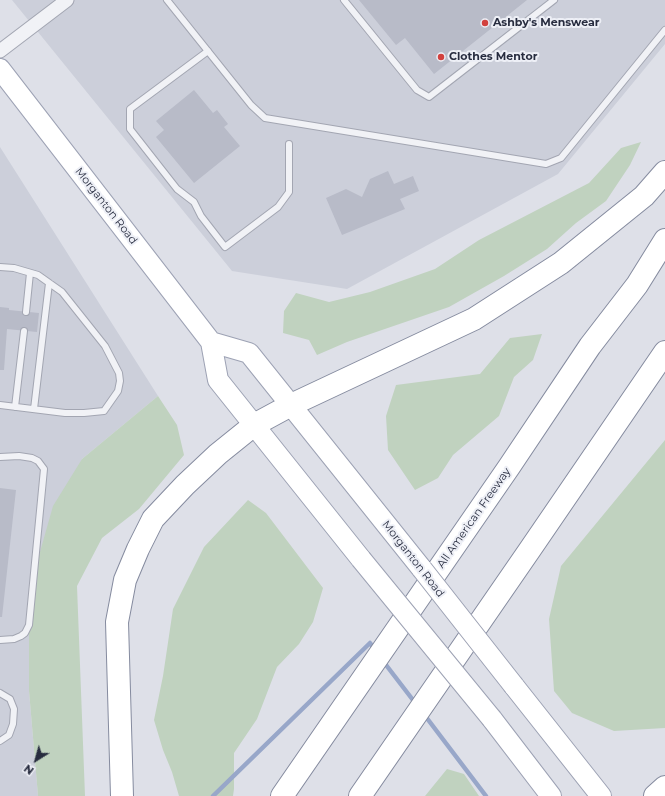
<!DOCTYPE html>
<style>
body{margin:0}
#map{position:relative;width:665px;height:796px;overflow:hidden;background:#dee0e8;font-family:Montserrat,sans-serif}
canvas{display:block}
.north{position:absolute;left:16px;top:740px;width:40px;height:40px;-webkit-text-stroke:3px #edeff6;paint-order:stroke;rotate:217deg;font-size:11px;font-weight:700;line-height:16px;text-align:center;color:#272c3f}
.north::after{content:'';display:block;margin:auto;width:14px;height:18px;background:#272c3f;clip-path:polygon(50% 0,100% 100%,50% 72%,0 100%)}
</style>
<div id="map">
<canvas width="665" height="796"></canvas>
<div class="north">N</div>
</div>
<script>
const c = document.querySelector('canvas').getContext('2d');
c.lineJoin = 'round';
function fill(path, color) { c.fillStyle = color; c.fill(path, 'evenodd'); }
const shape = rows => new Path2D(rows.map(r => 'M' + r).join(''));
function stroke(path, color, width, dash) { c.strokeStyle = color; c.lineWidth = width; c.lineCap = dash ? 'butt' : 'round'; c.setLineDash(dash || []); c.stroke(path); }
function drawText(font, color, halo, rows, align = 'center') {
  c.font = font + ' Montserrat,sans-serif'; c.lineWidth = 4; c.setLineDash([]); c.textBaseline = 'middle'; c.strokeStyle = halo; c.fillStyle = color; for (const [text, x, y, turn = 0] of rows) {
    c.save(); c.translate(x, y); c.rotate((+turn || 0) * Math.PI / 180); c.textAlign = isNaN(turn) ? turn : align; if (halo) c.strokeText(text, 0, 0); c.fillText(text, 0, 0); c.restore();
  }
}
fill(shape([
 [12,0,665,0,665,44,558,174,347,289,232,271],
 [0,147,158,396,82,459,29,691,38,796,0,796]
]), '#cccfda');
fill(shape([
 [641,142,630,165,606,201,576,223,547,249,504,276,449,307,347,342,317,355,309,340,283,333,284,311,296,293,329,302,370,292,435,269,479,240,589,183,621,148],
 [542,334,533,360,514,377,499,416,453,455,438,478,415,490,388,450,386,416,396,385,480,374,510,338],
 [158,396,177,425,184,455,139,509,102,538,77,586,85,796,38,796,29,691,29,608,36,566,53,506,82,459],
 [665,440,665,728,614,731,572,713,554,691,549,619,561,566],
 [248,500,266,513,323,588,313,622,299,644,277,667,257,719,234,753,234,789,233,796,179,796,172,772,163,750,154,720,163,676,173,609,204,547],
 [447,769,464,774,479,796,425,796]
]), '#c0d2bf');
stroke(shape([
 [383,661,416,704],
 [423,713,486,796],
 [213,796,370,643,375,650]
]), '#98a7c9', 4.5);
fill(shape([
 [359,0,527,0,434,74,405,38,396,45],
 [194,90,213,113,217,110,228,124,224,127,240,146,194,183,156,137,164,130,156,121],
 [388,171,394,184,413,176,419,191,400,199,405,209,342,235,326,198,346,189,362,197,370,179],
 [0,307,9,308,9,310,39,313,37,332,7,329,4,370,0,370],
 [0,488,16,490,2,617,0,617]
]), '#b8bbc8');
const service = shape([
 [167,0,251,105,265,118,546,164,561,158,665,30],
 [344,0,417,90,429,97,554,0],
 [208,51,130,109,130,129,177,189,194,202,201,216,225,247,278,207,289,192,289,144],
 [0,267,14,268,38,275,62,292,105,346,119,373,120,381,118,391,104,411,84,413,65,413,0,405],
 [26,312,30,273],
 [15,407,24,331],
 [34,409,49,283],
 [0,457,19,456,32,458,38,461,44,469,29,625,25,633,21,636,14,639,0,640],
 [0,693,10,699,14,709,13,724,9,735,0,741]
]);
const minor = shape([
 [0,51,67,0]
]);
const primary = shape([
 [0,69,211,342,218,380,361,559],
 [211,342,249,353,422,569],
 [514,686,601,796],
 [492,719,551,796]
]);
const motorway = shape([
 [122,796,117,622,125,580,138,549,153,519,185,485,218,454,254,425,291,405,474,319,561,263,644,196,665,172],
 [282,796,509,467,590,346,637,285,665,240],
 [360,796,531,548,665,352],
 [655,796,665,787]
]);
stroke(service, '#a3a6b2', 8);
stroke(minor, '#a3a6b2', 15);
stroke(primary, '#9da2b4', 22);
stroke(motorway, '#858b9f', 24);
stroke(service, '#f1f2f6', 6);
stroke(minor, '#f1f2f6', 13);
stroke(primary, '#fff', 20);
stroke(motorway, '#fff', 22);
const primaryBridge = shape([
 [361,559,492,719],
 [422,569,514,686]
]);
stroke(primaryBridge, '#9da2b4', 22, []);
stroke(primaryBridge, '#fff', 20);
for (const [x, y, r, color] of [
 [485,23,4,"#d2413e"],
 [441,57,4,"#d2413e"]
]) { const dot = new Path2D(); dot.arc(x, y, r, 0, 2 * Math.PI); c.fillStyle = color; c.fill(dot); stroke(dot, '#edeff6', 1.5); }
drawText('bold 11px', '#272c3f', '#edeff6', [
 ["Ashby's Menswear",493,23],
 ["Clothes Mentor",449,57]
], 'left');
drawText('11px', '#272c3f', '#edeff6', [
 ["Morganton Road",106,206,52],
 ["All American Freeway",474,518,-55],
 ["Morganton Road",413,559,52]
]);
</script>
